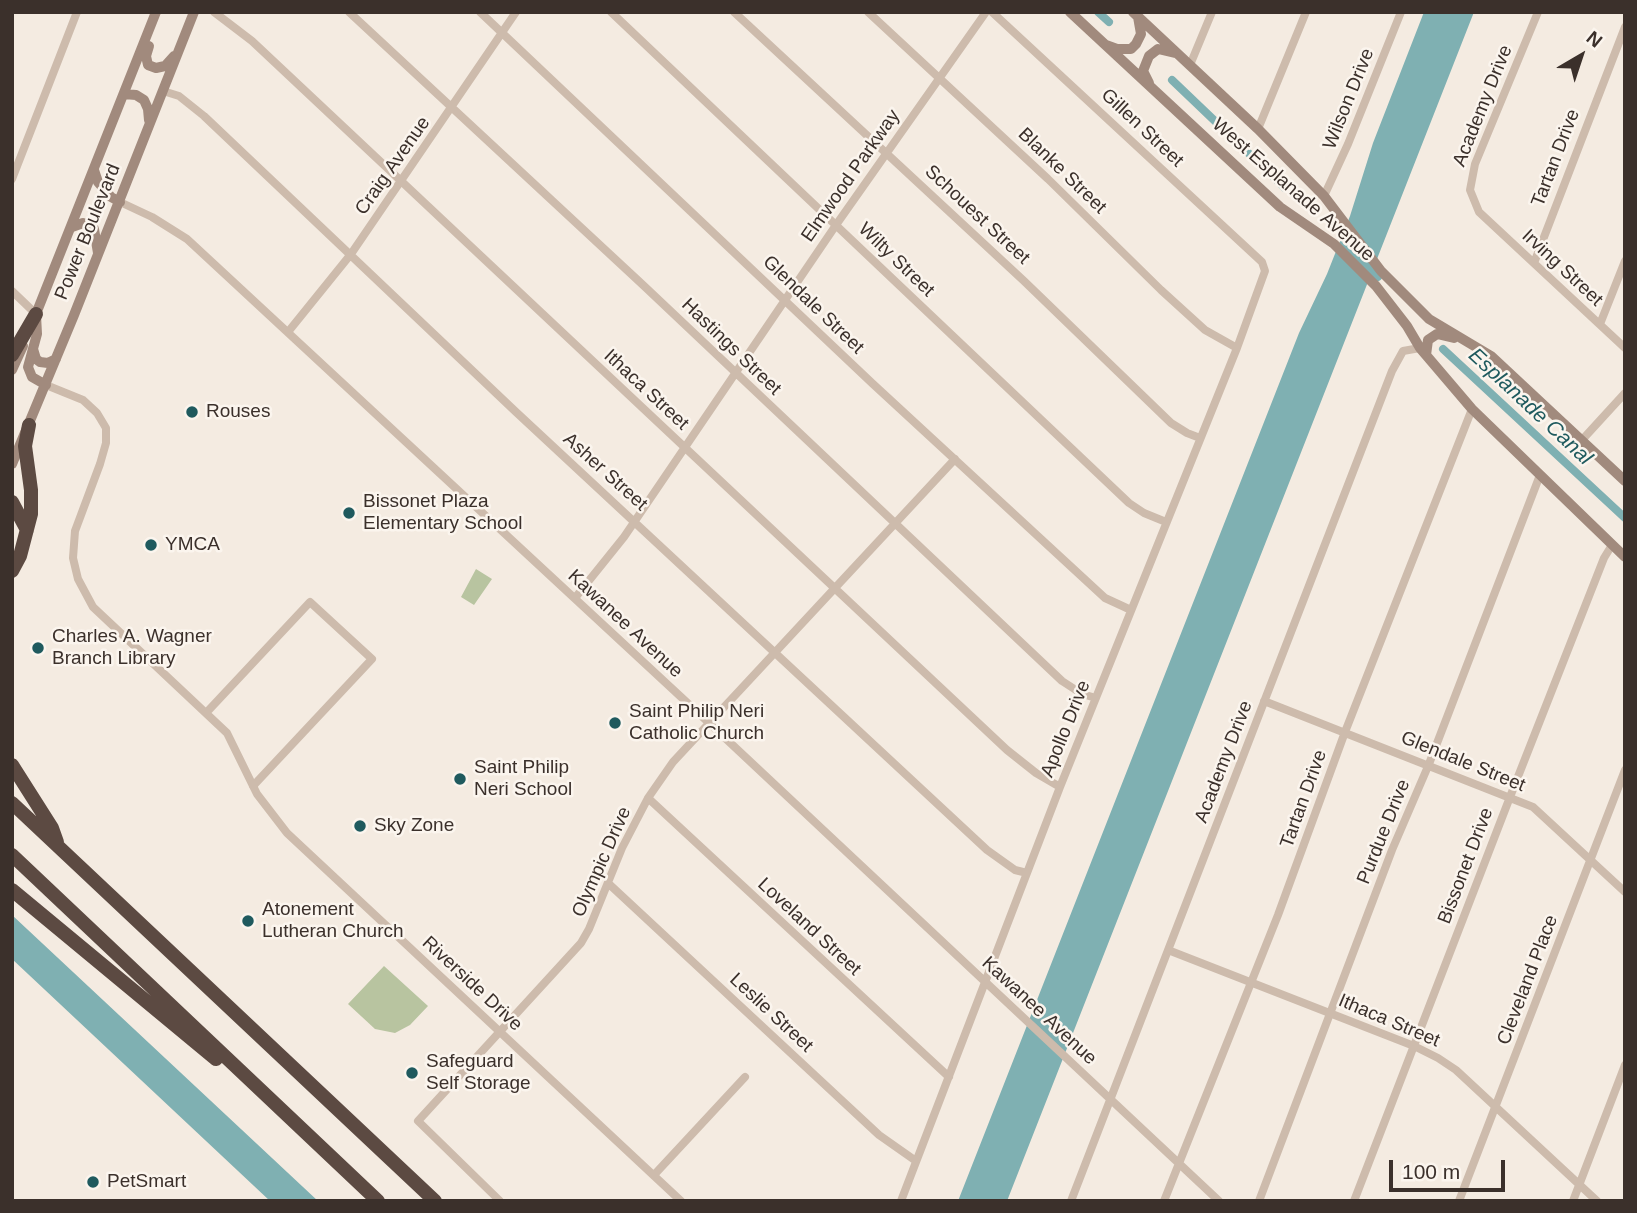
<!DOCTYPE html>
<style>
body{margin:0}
#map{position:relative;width:1637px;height:1213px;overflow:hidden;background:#f4ebe1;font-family:Arial,sans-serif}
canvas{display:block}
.frame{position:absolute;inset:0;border:14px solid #3b302b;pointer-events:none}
.north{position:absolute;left:1546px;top:21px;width:70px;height:70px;-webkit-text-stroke:5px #fbf5ee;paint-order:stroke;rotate:39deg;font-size:19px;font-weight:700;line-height:28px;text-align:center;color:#3b302b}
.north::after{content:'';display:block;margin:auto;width:24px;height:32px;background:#3b302b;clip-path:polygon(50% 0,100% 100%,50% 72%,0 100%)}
.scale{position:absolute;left:1389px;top:1160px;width:116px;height:32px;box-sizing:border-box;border:4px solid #3b302b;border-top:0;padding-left:9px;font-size:21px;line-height:24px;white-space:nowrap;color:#3b302b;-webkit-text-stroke:5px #fbf5ee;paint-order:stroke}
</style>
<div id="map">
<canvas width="1637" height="1213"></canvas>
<div class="frame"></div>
<div class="north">N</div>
<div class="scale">100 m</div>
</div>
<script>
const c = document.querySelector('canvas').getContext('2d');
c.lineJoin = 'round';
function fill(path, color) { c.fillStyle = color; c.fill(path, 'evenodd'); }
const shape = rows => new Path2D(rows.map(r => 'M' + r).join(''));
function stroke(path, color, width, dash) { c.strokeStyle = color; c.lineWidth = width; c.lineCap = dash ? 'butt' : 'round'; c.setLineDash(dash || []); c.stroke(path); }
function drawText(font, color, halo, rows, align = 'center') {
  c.font = font + ' Arial,sans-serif'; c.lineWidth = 5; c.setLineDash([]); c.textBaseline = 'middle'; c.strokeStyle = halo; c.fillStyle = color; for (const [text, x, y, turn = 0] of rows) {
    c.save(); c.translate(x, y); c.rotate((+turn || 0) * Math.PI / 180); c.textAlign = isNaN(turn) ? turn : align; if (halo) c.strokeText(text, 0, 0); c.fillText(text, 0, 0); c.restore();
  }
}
fill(shape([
 [476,569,492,579,474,605,461,597],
 [384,966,428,1006,410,1025,395,1033,375,1029,348,1004]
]), '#b8c4a0');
fill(shape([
 [1424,12,1474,12,1007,1201,958,1201,1299,333,1327,274,1350,216,1373,143],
 [12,915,318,1201,270,1201,12,959]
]), '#7fb0b2');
stroke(shape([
 [1098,12,1109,22],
 [1172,80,1285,188],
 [1365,264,1378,277],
 [1443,349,1625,518]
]), '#7fb0b2', 8);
stroke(shape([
 [214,12,252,41,1007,750,1036,773,1060,787],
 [349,12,643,285,1062,681,1082,694,1096,698],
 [480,12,873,384,1105,598,1131,610],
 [611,12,1129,503,1144,513,1166,522],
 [734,12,1024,281,1171,423,1187,433,1200,438],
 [868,12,1048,179,1161,290,1205,330,1237,348],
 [1538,12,1475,164,1470,190,1479,212,1625,348],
 [1190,65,1212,12],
 [163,91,179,96,204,116,516,412,987,850,1015,870,1027,873],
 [1258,129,1306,12],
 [12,179,77,12],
 [1324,196,1348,144,1401,12],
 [120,202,152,217,187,239,708,722,1219,1201],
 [1534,263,1625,27],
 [12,291,36,314],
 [1600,324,1625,261],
 [288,332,351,254,516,12],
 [46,385,83,400,97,413,106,428,106,443,100,464,75,531,73,558,78,579,93,607,227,733,257,794,287,833,681,1201],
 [1582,440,1625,393],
 [575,598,624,537,836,225,986,12],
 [1264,701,1533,807,1625,892],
 [206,713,310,602,372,659,253,786],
 [648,798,949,1077],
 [609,884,879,1135,916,1161],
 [1168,950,1414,1046,1438,1058,1456,1070,1597,1201],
 [654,1175,745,1077],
 [500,1201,418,1121,581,943,589,929,622,848,648,798,673,762,955,459],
 [901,1201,1060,787,1237,348,1265,271,1262,262,992,12],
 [1071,1201,1392,371,1403,351,1420,348],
 [1164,1201,1278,915,1345,732,1472,409],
 [1259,1201,1392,850,1429,764,1540,475],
 [1354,1201,1510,797,1604,558,1612,545],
 [1459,1201,1625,770],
 [1573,1201,1625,1065]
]), '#cdbbac', 8);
stroke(shape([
 [1070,12,1280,207,1334,244,1376,286,1407,326,1420,348,1472,409,1625,557],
 [1133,12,1258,129,1324,196,1381,271,1429,319,1491,356,1625,481],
 [1106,45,1117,49,1131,49,1136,44,1141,34,1138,17],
 [149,46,146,56,148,65,156,68,165,66,174,56],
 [1149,83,1143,71,1149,56,1158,49,1175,53],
 [124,94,136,95,144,100,148,109,149,120],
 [94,170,98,182,111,197,120,202],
 [72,227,83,223,94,229,98,253],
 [36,315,37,334,28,367,32,377,46,385],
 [34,319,156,12],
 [33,349,36,359,40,362,48,363,56,359],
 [1426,355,1428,340,1437,334,1454,338],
 [12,370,23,346],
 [12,464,74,315,194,12]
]), '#a18a7d', 10);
stroke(shape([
 [12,355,36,314],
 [12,502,27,530],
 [12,571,20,556,31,514,31,490,25,446,29,425],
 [12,765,52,828,57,842],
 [12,803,435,1201],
 [12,855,378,1201],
 [12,890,216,1059]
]), '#5c4a42', 14);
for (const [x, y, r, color] of [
 [192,412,7,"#1f5a5e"],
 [349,513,7,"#1f5a5e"],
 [151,545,7,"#1f5a5e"],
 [38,648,7,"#1f5a5e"],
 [615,723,7,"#1f5a5e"],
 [460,779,7,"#1f5a5e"],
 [360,826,7,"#1f5a5e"],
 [248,921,7,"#1f5a5e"],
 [412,1073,7,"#1f5a5e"],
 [93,1182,7,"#1f5a5e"]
]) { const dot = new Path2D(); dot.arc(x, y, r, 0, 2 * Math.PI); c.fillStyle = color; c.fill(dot); stroke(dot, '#fbf5ee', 2.5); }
drawText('19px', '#3b302b', '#fbf5ee', [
 ["Wilson Drive",1349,99,-68],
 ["Academy Drive",1483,106,-68],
 ["Gillen Street",1142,128,43],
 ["Tartan Drive",1556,158,-69],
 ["Craig Avenue",393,166,-55],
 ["Blanke Street",1062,171,44],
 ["Elmwood Parkway",851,176,-55],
 ["West Esplanade Avenue",1293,190,41],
 ["Schouest Street",977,215,43],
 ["Power Boulevard",88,232,-68],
 ["Wilty Street",896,260,44],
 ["Irving Street",1562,268,43],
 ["Glendale Street",813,305,44],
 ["Hastings Street",731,347,44],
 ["Ithaca Street",646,390,43],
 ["Asher Street",605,472,42],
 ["Kawanee Avenue",625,624,43],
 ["Apollo Drive",1066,729,-68],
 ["Academy Drive",1224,762,-69],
 ["Glendale Street",1463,762,22],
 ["Tartan Drive",1304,799,-70],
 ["Purdue Drive",1384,832,-68],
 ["Olympic Drive",602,862,-66],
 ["Bissonet Drive",1466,866,-69],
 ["Loveland Street",809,927,43],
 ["Cleveland Place",1528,980,-69],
 ["Riverside Drive",472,984,43],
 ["Kawanee Avenue",1039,1011,43],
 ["Leslie Street",771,1013,43],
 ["Ithaca Street",1389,1021,23]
]);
drawText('19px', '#3b302b', '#fbf5ee', [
 ["Rouses",206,412],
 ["Bissonet Plaza",363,502],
 ["Elementary School",363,524],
 ["YMCA",165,545],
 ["Charles A. Wagner",52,637],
 ["Branch Library",52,659],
 ["Saint Philip Neri",629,712],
 ["Catholic Church",629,734],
 ["Saint Philip",474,768],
 ["Neri School",474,790],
 ["Sky Zone",374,826],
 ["Atonement",262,910],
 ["Lutheran Church",262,932],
 ["Safeguard",426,1062],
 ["Self Storage",426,1084],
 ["PetSmart",107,1182]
], 'left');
drawText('italic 21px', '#1f5a5e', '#fbf5ee', [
 ["Esplanade Canal",1530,407,43]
]);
</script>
